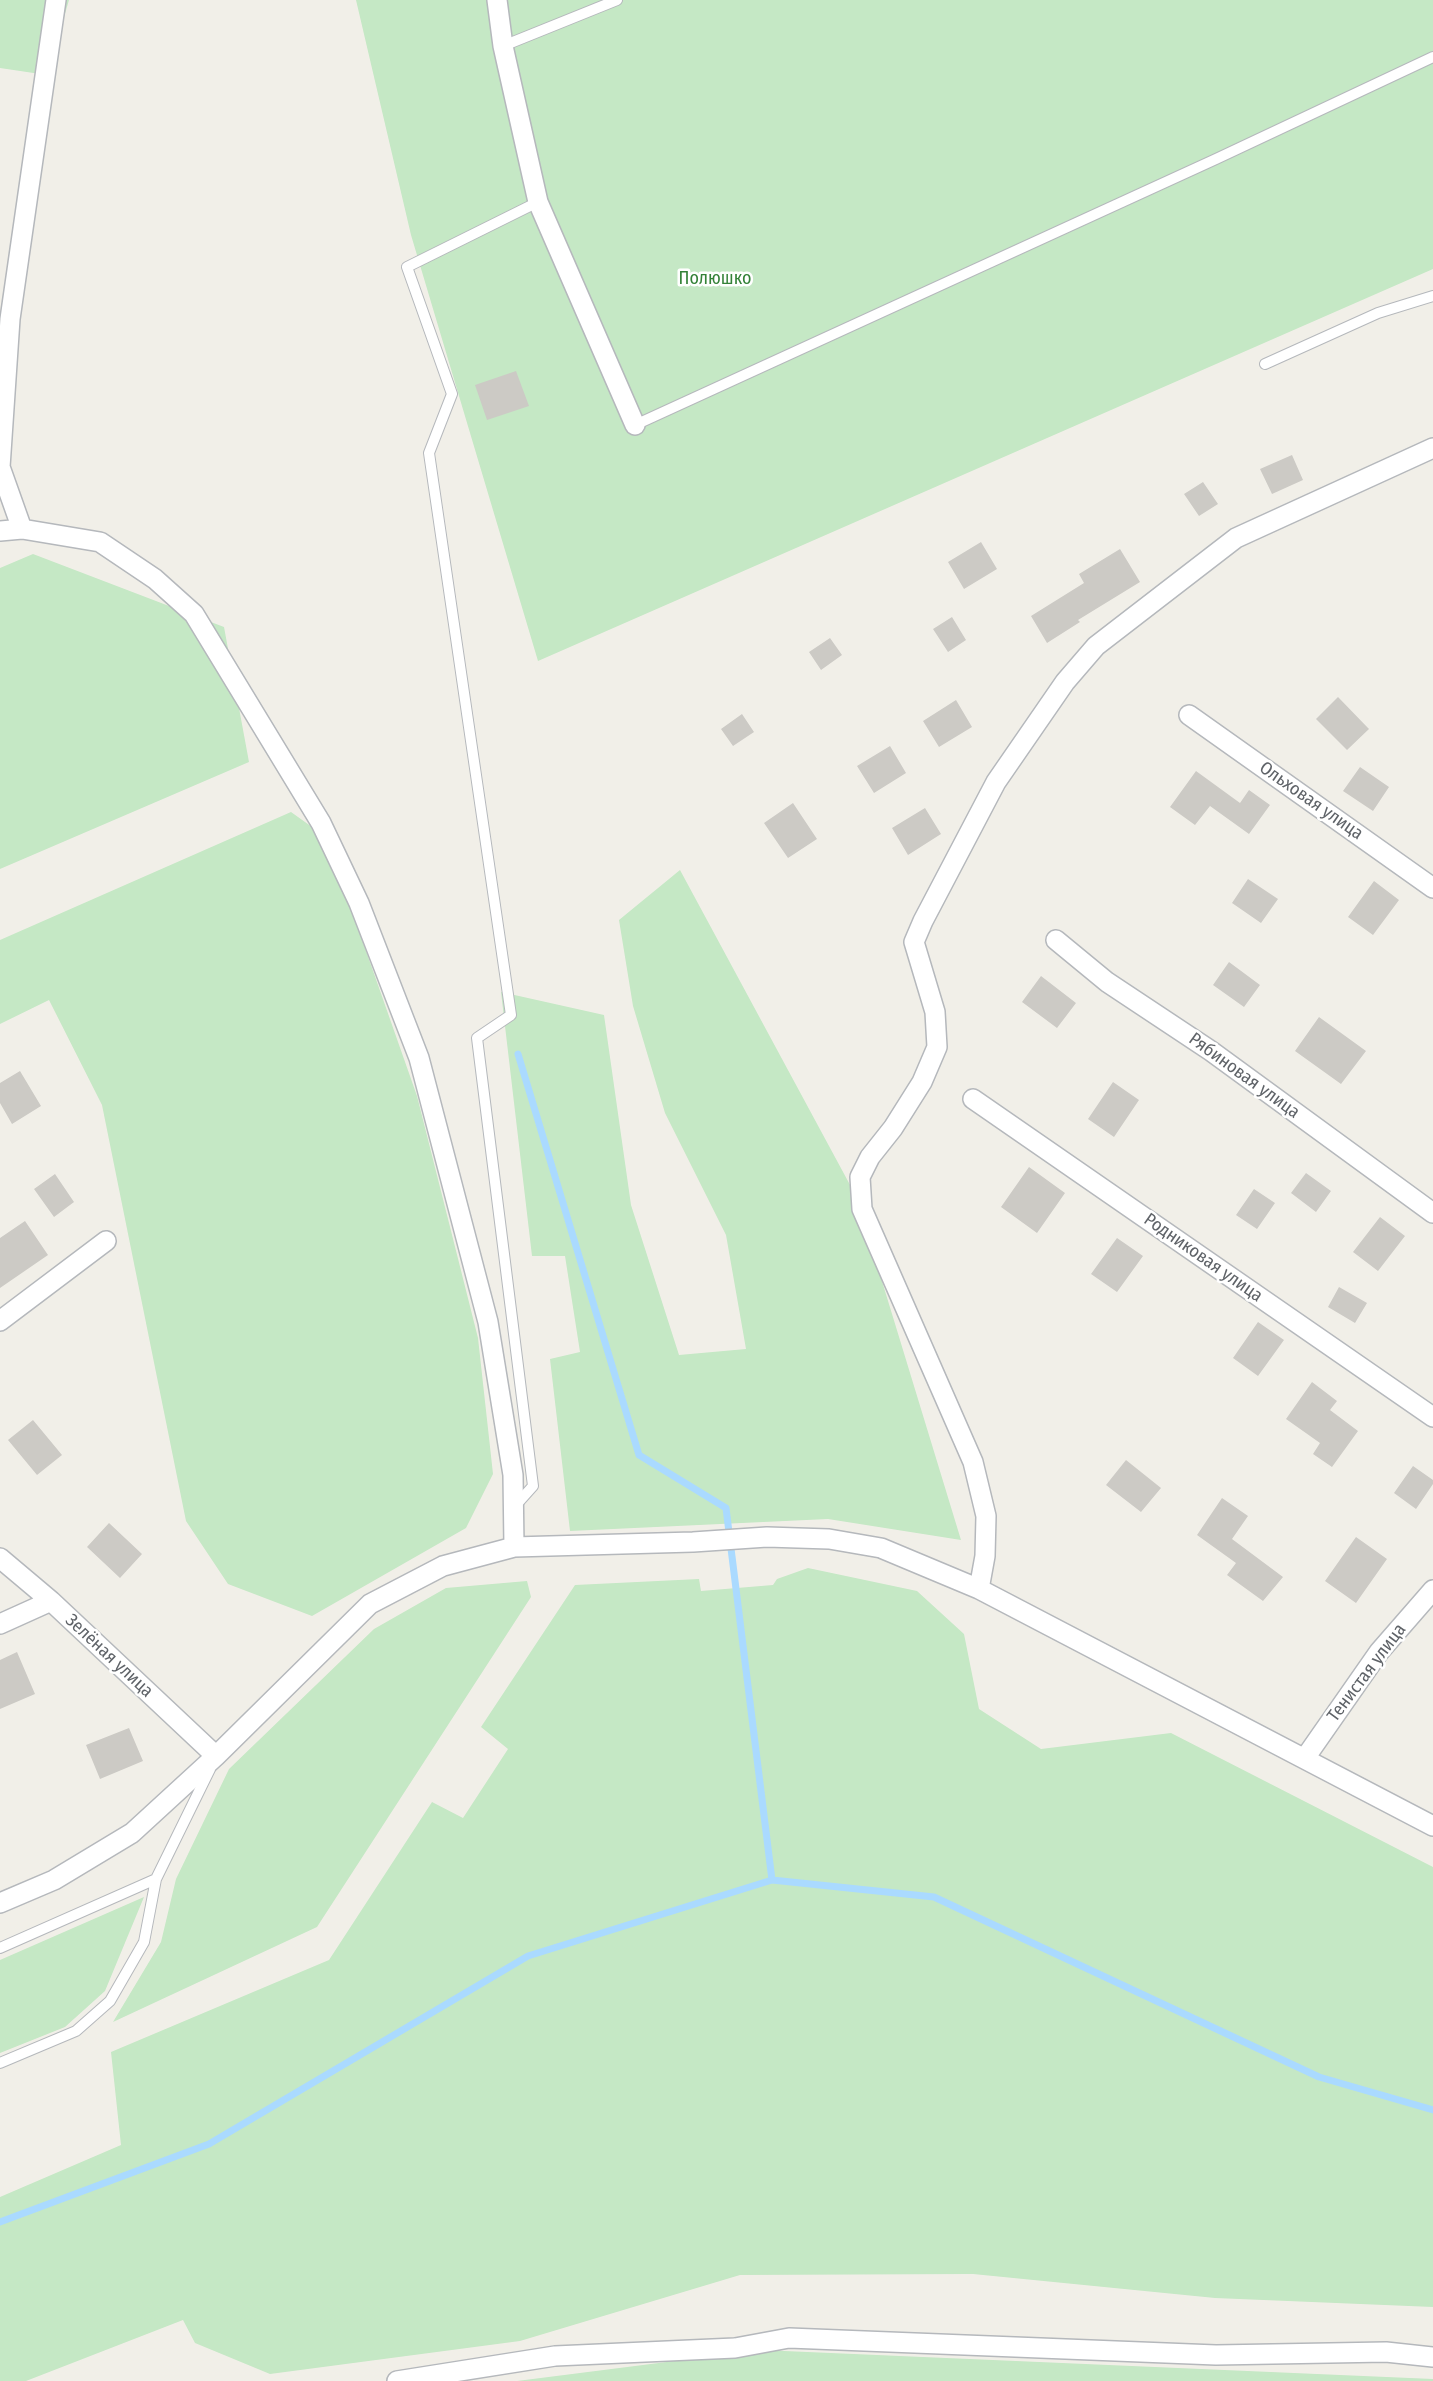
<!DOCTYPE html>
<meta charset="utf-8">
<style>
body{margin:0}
canvas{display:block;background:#f1efe8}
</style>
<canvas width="1433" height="2381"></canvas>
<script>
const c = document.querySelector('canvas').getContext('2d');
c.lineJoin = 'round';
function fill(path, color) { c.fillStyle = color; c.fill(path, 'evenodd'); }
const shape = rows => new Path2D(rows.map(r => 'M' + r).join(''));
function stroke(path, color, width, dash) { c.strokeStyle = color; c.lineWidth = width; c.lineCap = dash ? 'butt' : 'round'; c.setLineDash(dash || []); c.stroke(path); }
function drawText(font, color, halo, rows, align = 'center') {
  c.font = font + ' "Fira Sans Condensed",sans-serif'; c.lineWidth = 5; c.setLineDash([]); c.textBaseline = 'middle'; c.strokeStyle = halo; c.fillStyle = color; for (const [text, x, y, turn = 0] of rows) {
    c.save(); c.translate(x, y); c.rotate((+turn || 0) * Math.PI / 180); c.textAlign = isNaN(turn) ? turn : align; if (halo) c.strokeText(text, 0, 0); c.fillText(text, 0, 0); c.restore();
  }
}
fill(shape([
 [0,0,69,0,47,75,0,68],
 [356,0,1433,0,1433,269,538,661,411,235],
 [33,554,224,627,249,762,0,869,0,568],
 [291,812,326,837,417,1096,478,1338,493,1474,466,1528,312,1616,228,1584,186,1521,102,1105,49,1000,0,1024,0,940],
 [680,870,856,1196,961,1540,828,1519,570,1531,550,1359,580,1352,565,1256,532,1256,501,992,604,1015,631,1205,679,1355,746,1349,726,1235,665,1113,633,1006,619,920],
 [808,1568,917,1591,964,1634,979,1709,1041,1749,1171,1733,1433,1867,1433,2307,1215,2298,973,2274,740,2275,520,2341,270,2374,195,2343,183,2320,26,2381,0,2381,0,2197,121,2145,111,2052,329,1960,432,1802,463,1818,508,1749,481,1727,575,1585,699,1579,701,1591,773,1585,777,1579],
 [527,1581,531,1597,317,1927,113,2022,161,1942,176,1879,229,1769,374,1629,446,1588],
 [144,1897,105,1991,65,2027,0,2053,0,1960],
 [761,2350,1433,2379,1433,2381,517,2381]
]), '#c5e8c5');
stroke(shape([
 [518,1054,639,1455,726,1508,772,1880,934,1897,1319,2077,1433,2110],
 [0,2222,209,2144,528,1956,772,1880]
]), '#aadaff', 7);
fill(shape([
 [516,371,529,406,487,420,475,385],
 [1292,455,1303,480,1272,494,1260,469],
 [1203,482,1218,504,1199,516,1184,494],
 [981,542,997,569,964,589,948,562],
 [1120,549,1140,582,1078,620,1080,622,1047,643,1031,616,1084,583,1079,574],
 [952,617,966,640,948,652,933,629],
 [830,638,842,655,821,670,809,652],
 [1338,697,1369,729,1347,750,1316,719],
 [956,700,972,727,939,747,923,721],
 [742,714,754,732,733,746,721,729],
 [890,746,906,773,874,793,857,766],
 [1360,767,1389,787,1373,811,1343,791],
 [1196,771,1240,803,1249,790,1270,805,1249,834,1210,806,1195,825,1170,807],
 [793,803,817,839,788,858,764,823],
 [925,808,941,834,908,855,892,828],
 [1248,879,1278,899,1261,923,1232,903],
 [1374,881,1399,900,1373,935,1348,917],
 [1229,962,1260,985,1244,1007,1213,985],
 [1041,976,1076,1003,1057,1028,1022,1002],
 [1319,1017,1366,1051,1341,1084,1295,1051],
 [20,1071,41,1106,12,1124,0,1103,0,1083],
 [1113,1082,1139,1100,1114,1137,1088,1119],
 [1029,1167,1065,1193,1037,1233,1001,1207],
 [1306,1173,1331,1191,1316,1212,1291,1193],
 [55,1174,74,1202,54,1217,34,1189],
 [1254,1189,1275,1203,1257,1229,1236,1215],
 [1380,1217,1405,1236,1378,1271,1353,1252],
 [25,1221,48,1255,0,1288,0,1238],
 [1117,1238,1143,1256,1117,1292,1091,1274],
 [1339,1287,1367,1303,1355,1323,1328,1307],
 [1258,1322,1284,1340,1258,1376,1233,1358],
 [1312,1382,1337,1401,1330,1410,1358,1431,1332,1467,1313,1454,1320,1443,1286,1419],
 [33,1420,62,1455,37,1475,8,1440],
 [1126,1460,1161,1488,1141,1512,1106,1485],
 [1413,1466,1433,1480,1433,1484,1416,1509,1394,1493],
 [1222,1498,1248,1516,1232,1539,1283,1577,1263,1601,1227,1575,1236,1563,1197,1535],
 [109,1523,142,1554,120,1578,87,1547],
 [1356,1537,1387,1559,1356,1603,1325,1581],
 [17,1652,35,1694,0,1709,0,1660],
 [129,1728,143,1761,100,1779,86,1745]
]), '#cccac5');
const lane = shape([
 [503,46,617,0],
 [1265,364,1378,313,1433,296],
 [635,425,1216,159,1433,57],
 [516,1505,533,1486,477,1038,511,1015,429,453,452,394,407,267,538,202],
 [0,1948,156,1879],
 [0,2063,76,2031,110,2001,144,1942,156,1879,210,1769]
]);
const street = shape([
 [497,0,503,46,538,202,635,425],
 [22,529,0,467,10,319,56,0],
 [0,531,22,529,100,542,155,579,194,614,321,823,359,903,419,1058,488,1322,513,1475,514,1547],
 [1189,715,1433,888],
 [1056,940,1107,982,1211,1051,1433,1213],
 [973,1099,1433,1417],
 [0,1321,106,1241],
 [0,1558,51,1601,216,1756],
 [979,1589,985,1556,986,1516,973,1462,862,1209,860,1177,870,1157,893,1128,922,1082,937,1047,935,1012,914,942,923,921,996,782,1065,682,1096,646,1236,538,1433,448],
 [0,1624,51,1601],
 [1305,1758,1379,1652,1433,1590],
 [0,1903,54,1880,132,1833,216,1756,370,1604,443,1566,514,1547,693,1542,767,1537,829,1539,881,1548,979,1589,1433,1826],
 [397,2381,555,2356,735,2348,789,2338,1216,2355,1386,2352,1433,2357]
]);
stroke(lane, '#b5b8bc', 12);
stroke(street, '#b5b8bc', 22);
stroke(lane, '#fff', 10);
stroke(street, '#fff', 19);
drawText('18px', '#348238', '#fff', [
 ["Полюшко",715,279]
]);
drawText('18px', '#5f6368', '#fff', [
 ["Ольховая улица",1311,801,35],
 ["Рябиновая улица",1244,1076,36],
 ["Родниковая улица",1203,1258,35],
 ["Зелёная улица",109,1656,43],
 ["Тенистая улица",1367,1673,-53]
]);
</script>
